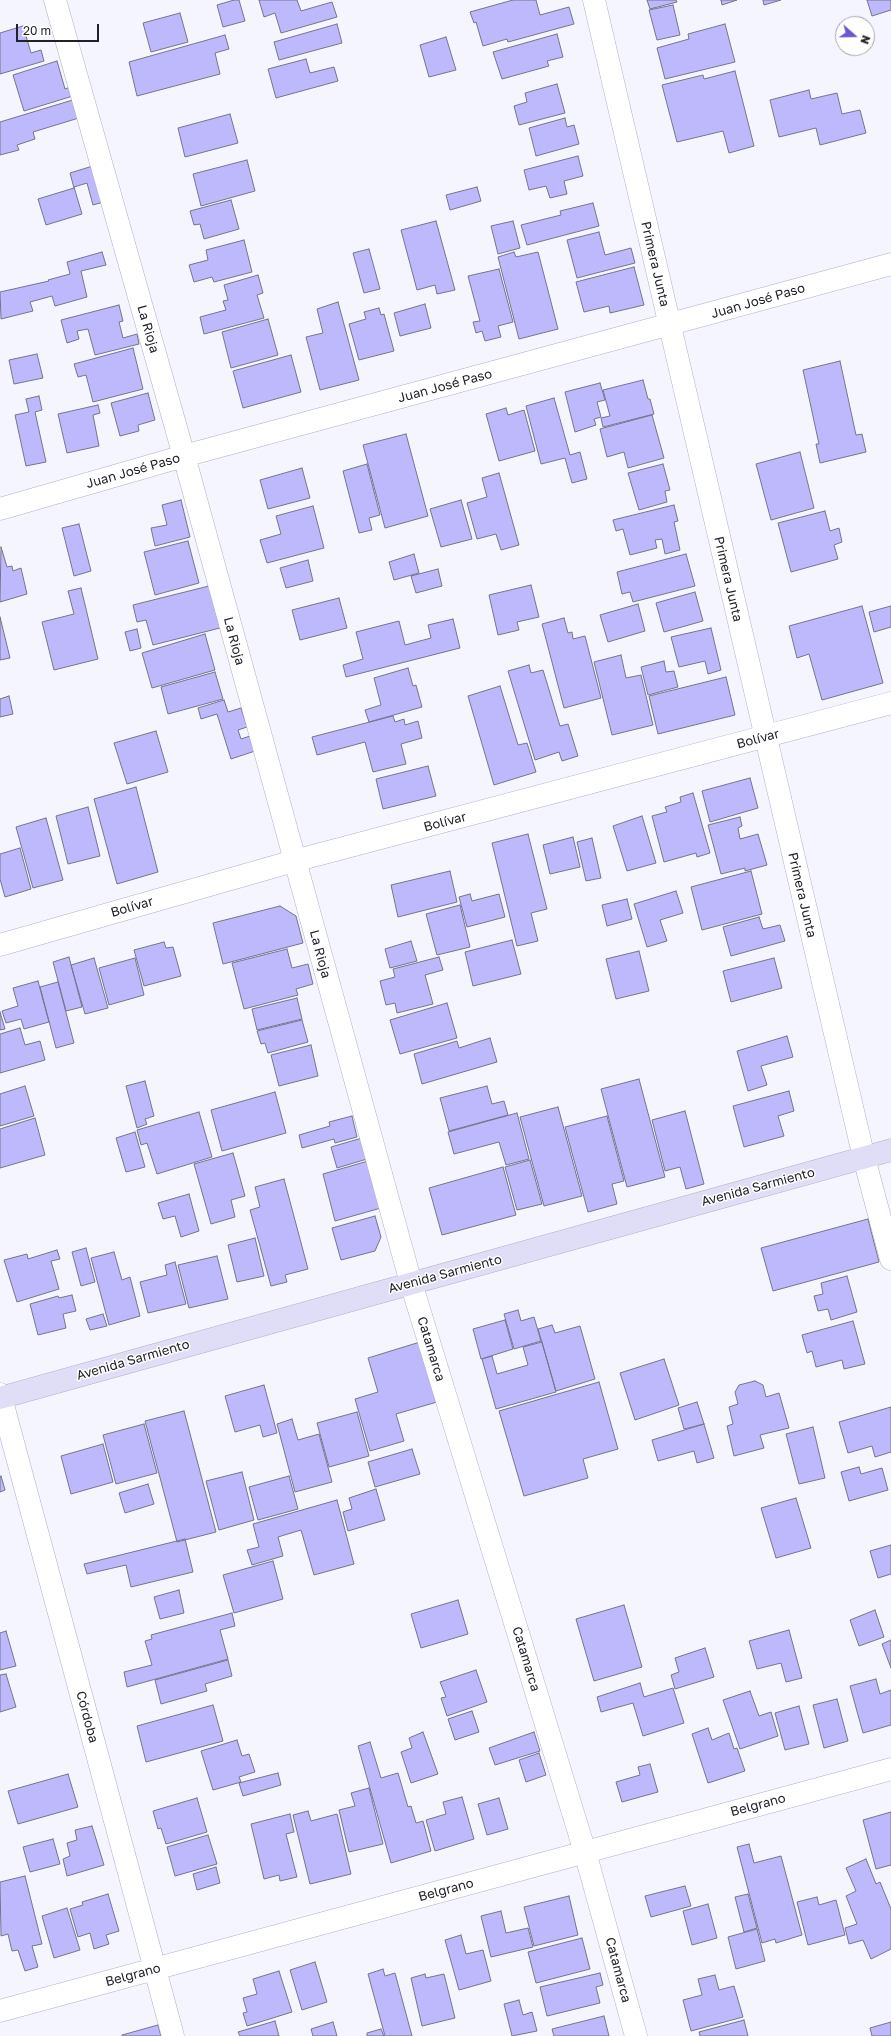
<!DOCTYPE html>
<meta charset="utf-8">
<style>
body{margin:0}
#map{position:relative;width:891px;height:2036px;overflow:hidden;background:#f5f5ff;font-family:"Golos Text",sans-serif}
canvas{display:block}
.north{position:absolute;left:835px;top:16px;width:40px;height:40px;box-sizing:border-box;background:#fff;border:1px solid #a7a6aa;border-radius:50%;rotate:110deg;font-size:11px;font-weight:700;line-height:16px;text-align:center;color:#22212a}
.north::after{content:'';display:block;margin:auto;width:14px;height:18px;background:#6d56d0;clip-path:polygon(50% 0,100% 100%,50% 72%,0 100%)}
.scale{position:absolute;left:16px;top:24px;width:83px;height:18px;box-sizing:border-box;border:2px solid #22212a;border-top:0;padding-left:5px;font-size:12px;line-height:14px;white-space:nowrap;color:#22212a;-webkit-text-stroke:3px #fff;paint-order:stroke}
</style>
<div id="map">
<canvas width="891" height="2036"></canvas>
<div class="north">N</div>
<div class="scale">20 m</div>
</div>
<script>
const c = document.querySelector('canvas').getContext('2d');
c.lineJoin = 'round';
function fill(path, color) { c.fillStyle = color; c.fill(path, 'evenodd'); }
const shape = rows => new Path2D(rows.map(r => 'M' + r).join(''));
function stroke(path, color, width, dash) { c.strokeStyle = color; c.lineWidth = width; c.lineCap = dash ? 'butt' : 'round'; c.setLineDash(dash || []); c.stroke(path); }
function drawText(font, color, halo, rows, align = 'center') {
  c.font = font + ' "Golos Text",sans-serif'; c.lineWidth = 3; c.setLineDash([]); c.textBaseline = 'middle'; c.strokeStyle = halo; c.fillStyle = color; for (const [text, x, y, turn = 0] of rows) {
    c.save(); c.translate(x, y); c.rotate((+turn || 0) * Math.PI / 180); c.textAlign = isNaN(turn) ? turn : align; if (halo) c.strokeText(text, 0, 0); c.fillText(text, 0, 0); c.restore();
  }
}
const building = shape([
 [234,0,239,0,245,21,223,27,217,5,234,0],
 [259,0,297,0,301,11,332,2,337,17,281,33,275,13,264,17,259,0],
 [513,0,536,0,540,15,569,7,574,24,508,42,507,39,483,46,476,22,474,23,470,12,513,0],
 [647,0,676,0,677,2,650,9,647,0],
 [721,0,737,0,722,5,721,0],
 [763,0,781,0,764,5,763,0],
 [867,0,891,0,891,10,872,16,867,0],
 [673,5,680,35,657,40,649,10,673,5],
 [180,13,188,42,151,52,143,23,180,13],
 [337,24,342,43,279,60,274,42,337,24],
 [725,24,735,62,665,79,657,48,689,39,688,34,725,24],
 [23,26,31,53,41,50,44,61,0,74,0,33,23,26],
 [557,34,563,57,547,61,549,66,502,79,493,52,557,34],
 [225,35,229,49,215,53,220,74,137,96,129,62,225,35],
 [446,37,456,70,429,77,420,45,446,37],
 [306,59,310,73,334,67,338,81,276,98,268,69,306,59],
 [57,61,65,89,73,86,76,95,24,111,13,75,57,61],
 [735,71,754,146,729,153,723,131,677,142,662,85,703,75,704,79,735,71],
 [557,84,565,113,519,125,514,106,527,102,525,93,557,84],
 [809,90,811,99,837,93,842,114,860,110,866,133,820,145,816,128,779,137,770,100,809,90],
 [76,99,82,117,33,132,35,139,17,145,19,150,0,155,0,122,76,99],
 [230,114,238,143,185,157,178,128,230,114],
 [565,118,567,127,574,125,579,144,536,156,529,128,565,118],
 [578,156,583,176,564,181,567,194,550,198,546,186,529,190,524,170,578,156],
 [247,160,255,191,201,206,193,174,247,160],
 [96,165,107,201,93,205,87,183,74,187,82,214,46,225,38,199,74,188,70,173,96,165],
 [477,187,481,201,450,210,446,195,477,187],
 [231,200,239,229,204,239,200,224,194,225,190,211,231,200],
 [593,203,599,226,527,245,521,225,561,215,560,211,593,203],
 [436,221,455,290,437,294,435,285,417,290,401,230,436,221],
 [513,221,520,248,498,254,491,226,513,221],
 [599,232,605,255,631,248,635,263,577,278,567,240,599,232],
 [244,240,252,272,214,282,212,277,194,282,189,265,208,260,206,250,244,240],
 [369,249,380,289,364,293,353,253,369,249],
 [102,252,106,265,81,271,87,297,55,306,52,296,30,302,33,311,1,319,0,292,49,281,48,280,70,274,67,262,102,252],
 [514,252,516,257,538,252,558,329,519,339,498,257,514,252],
 [634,267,644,305,610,313,609,306,584,312,576,282,634,267],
 [499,269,513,322,498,326,501,337,485,341,482,331,476,333,473,322,480,321,468,276,499,269],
 [258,275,263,293,257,295,264,318,204,334,200,317,226,310,223,301,228,300,224,285,258,275],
 [338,302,359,380,320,390,306,337,323,333,317,309,338,302],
 [425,304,431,328,400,336,394,313,425,304],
 [119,305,123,321,119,322,123,338,137,334,139,344,95,355,88,329,77,331,79,339,67,343,61,320,119,305],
 [379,308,381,315,384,314,394,351,359,360,349,324,366,319,364,312,379,308],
 [268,319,278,355,231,368,222,332,268,319],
 [133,348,143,389,93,402,86,375,78,377,74,364,133,348],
 [37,354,43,378,14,384,9,360,37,354],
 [291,355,301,392,243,408,233,371,291,355],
 [840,361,856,435,862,434,866,452,820,463,816,444,819,444,803,370,840,361],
 [643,380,648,399,650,399,654,414,603,427,601,418,610,416,603,390,643,380],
 [600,383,605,400,597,402,601,417,594,419,596,425,575,432,565,392,600,383],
 [148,393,155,420,138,425,139,431,120,436,111,403,148,393],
 [39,396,42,410,35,412,46,462,26,466,15,415,29,412,26,399,39,396],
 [554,398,570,455,580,452,587,479,572,483,565,458,541,464,526,406,554,398],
 [98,405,100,413,93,415,99,446,67,453,58,414,98,405],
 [506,408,508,415,524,410,535,451,499,461,486,414,506,408],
 [652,415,664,458,628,468,624,452,607,457,600,429,652,415],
 [406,434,428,516,385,528,363,445,406,434],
 [800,452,814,508,771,520,756,464,800,452],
 [367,464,380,515,369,518,372,530,359,533,343,471,367,464],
 [663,464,670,490,665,491,667,502,639,510,628,473,663,464],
 [302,468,310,498,268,509,260,480,302,468],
 [499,473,519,545,501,550,496,534,477,539,467,503,487,497,482,478,499,473],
 [181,500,190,537,155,546,151,528,167,525,162,505,181,500],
 [461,500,472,539,441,547,430,509,461,500],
 [674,505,678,521,674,522,680,550,665,554,662,539,655,540,657,548,630,555,623,529,616,531,613,520,674,505],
 [313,506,324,548,267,563,260,540,281,534,276,516,313,506],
 [825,511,830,531,839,528,842,542,834,545,838,559,791,572,778,523,825,511],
 [79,524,91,571,74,576,62,528,79,524],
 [188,541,199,583,155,595,144,552,188,541],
 [1,547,7,567,12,566,13,571,21,568,27,594,0,602,1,547],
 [414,554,419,573,394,580,389,562,414,554],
 [686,554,695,586,633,602,630,592,622,594,617,572,686,554],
 [308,560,313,581,286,588,280,568,308,560],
 [438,569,442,586,416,593,411,576,438,569],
 [531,585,539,617,517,622,519,630,498,635,489,595,531,585],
 [209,586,220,628,153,645,146,620,137,622,133,605,209,586],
 [81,588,98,659,54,670,42,622,74,614,68,591,81,588],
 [695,592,703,621,664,632,656,603,695,592],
 [339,598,347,628,300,640,292,610,339,598],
 [638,604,645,631,608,642,600,615,638,604],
 [862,606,883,683,822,700,809,654,797,658,789,626,862,606],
 [891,606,891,627,874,632,869,612,891,606],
 [0,617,10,658,0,660,0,617],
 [564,618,568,633,572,632,573,639,585,636,601,698,564,708,542,624,564,618],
 [453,619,460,648,346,677,343,665,363,659,356,632,399,621,405,645,431,638,428,625,453,619],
 [711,628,721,670,708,674,705,661,679,667,671,637,711,628],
 [137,629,141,648,130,651,125,632,137,629],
 [205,634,215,670,152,688,142,653,205,634],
 [621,655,626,678,641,675,653,725,612,735,594,662,621,655],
 [664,661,666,672,674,671,678,687,648,695,641,667,664,661],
 [529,665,531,673,543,670,560,726,568,724,578,756,562,761,559,752,535,760,508,671,529,665],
 [408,668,413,686,416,685,422,707,369,722,365,710,381,705,374,678,408,668],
 [215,672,223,699,168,714,161,687,215,672],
 [726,677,735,715,658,734,649,696,726,677],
 [500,686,518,745,527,743,536,772,494,785,468,696,500,686],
 [9,696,13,714,0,717,0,699,9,696],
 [224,700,228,712,241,708,247,727,238,730,241,739,250,736,255,751,231,759,217,714,201,719,198,708,224,700],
 [393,716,395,722,404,719,405,725,418,721,422,738,401,744,406,764,373,772,365,742,317,755,312,737,393,716],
 [156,731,168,772,127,784,114,743,156,731],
 [428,766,436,796,383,809,376,779,428,766],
 [750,778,758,808,710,822,702,791,750,778],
 [136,787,158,872,117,884,94,799,136,787],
 [693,793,710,853,697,857,696,853,664,862,652,816,667,812,665,807,681,802,680,797,693,793],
 [88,807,100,856,68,864,56,816,88,807],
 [642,816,656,863,627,871,613,826,642,816],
 [740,817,742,826,738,828,740,839,758,834,767,865,745,871,745,868,721,874,708,825,740,817],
 [46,818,63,880,33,888,16,827,46,818],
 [528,834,547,909,531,913,538,941,517,946,492,843,528,834],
 [573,837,580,867,550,874,543,845,573,837],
 [592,838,601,878,586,881,577,842,592,838],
 [20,848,31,889,5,897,0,879,0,854,20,848],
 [450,871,457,902,398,917,391,885,450,871],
 [751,871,762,914,702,930,691,887,751,871],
 [676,891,683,913,660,920,667,941,647,947,634,904,676,891],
 [470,894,472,901,499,894,505,917,467,927,459,897,470,894],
 [627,899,632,919,607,926,602,905,627,899],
 [460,905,470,947,437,955,426,914,460,905],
 [280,906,296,916,303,943,223,964,213,923,280,906],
 [759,917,763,929,780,925,785,941,731,956,723,927,759,917],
 [512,940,521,974,473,986,465,952,512,940],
 [411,941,417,961,390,968,385,949,411,941],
 [164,942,166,948,173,947,181,976,144,986,134,950,164,942],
 [287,949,292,968,308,964,313,984,296,989,298,995,244,1009,232,963,287,949],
 [639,951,649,991,616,999,606,959,639,951],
 [69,957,82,1007,66,1011,53,962,69,957],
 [439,957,443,970,425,975,433,1004,397,1013,395,1003,386,1005,380,981,395,977,393,969,439,957],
 [94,958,108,1008,85,1014,71,965,94,958],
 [135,958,144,995,109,1005,99,968,135,958],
 [774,958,782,988,731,1002,723,971,774,958],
 [38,981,49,1022,24,1029,21,1019,6,1023,2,1011,18,1006,13,988,38,981],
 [58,982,74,1043,56,1048,40,987,58,982],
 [297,998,302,1019,257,1030,252,1009,297,998],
 [447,1003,457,1038,400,1054,390,1020,447,1003],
 [0,1012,5,1029,0,1030,0,1012],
 [302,1020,308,1042,268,1053,265,1043,261,1044,257,1031,302,1020],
 [20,1028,25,1045,40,1041,45,1060,0,1073,0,1034,20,1028],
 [787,1036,793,1057,761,1066,767,1085,748,1091,737,1051,787,1036],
 [490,1038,497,1062,422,1084,414,1054,457,1041,459,1048,490,1038],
 [311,1045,318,1076,279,1086,271,1055,311,1045],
 [639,1079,665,1177,627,1187,601,1089,639,1079],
 [145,1081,154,1116,145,1119,147,1124,137,1128,126,1086,145,1081],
 [25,1086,34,1116,0,1126,0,1094,25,1086],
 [487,1086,492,1104,504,1101,508,1115,449,1131,440,1098,487,1086],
 [789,1091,794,1111,778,1116,784,1136,744,1147,733,1106,789,1091],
 [275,1092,286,1133,222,1151,211,1110,275,1092],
 [558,1107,582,1196,544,1206,520,1117,558,1107],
 [685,1111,704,1184,686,1189,680,1167,665,1171,652,1120,685,1111],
 [199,1112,212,1157,157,1174,147,1143,141,1145,137,1130,199,1112],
 [517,1113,529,1159,506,1165,499,1142,454,1154,448,1132,517,1113],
 [352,1116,357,1137,335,1143,334,1139,302,1148,299,1135,330,1126,329,1122,352,1116],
 [607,1116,624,1181,612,1184,617,1204,588,1212,565,1127,607,1116],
 [35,1118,45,1155,0,1168,0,1129,35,1118],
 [135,1132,145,1167,126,1172,116,1138,135,1132],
 [362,1138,367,1159,337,1168,331,1147,362,1138],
 [233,1153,245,1196,231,1200,235,1217,211,1224,194,1164,233,1153],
 [530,1160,542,1204,517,1210,505,1167,530,1160],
 [368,1161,381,1208,335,1221,323,1174,368,1161],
 [503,1167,516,1215,442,1235,429,1188,503,1167],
 [284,1179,308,1269,285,1275,287,1282,271,1286,250,1210,260,1207,255,1187,284,1179],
 [189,1194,199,1231,181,1237,175,1216,163,1219,158,1203,189,1194],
 [375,1216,381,1237,375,1251,341,1260,332,1228,375,1216],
 [868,1219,879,1262,773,1291,761,1248,868,1219],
 [255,1238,264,1276,237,1282,228,1245,255,1238],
 [86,1248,95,1282,81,1286,72,1252,86,1248],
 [57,1250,60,1259,51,1261,59,1289,17,1302,4,1260,27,1254,28,1259,57,1250],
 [114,1252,122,1280,130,1277,140,1316,109,1325,91,1258,114,1252],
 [217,1256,228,1299,189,1308,178,1265,217,1256],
 [175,1262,186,1304,148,1313,140,1282,167,1275,165,1265,175,1262],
 [847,1276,857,1312,831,1320,828,1309,818,1311,814,1296,823,1294,821,1283,847,1276],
 [72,1295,76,1311,63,1314,66,1328,38,1335,30,1304,58,1296,59,1298,72,1295],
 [518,1310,521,1321,534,1317,541,1341,514,1349,504,1314,518,1310],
 [103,1314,107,1326,90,1330,86,1319,103,1314],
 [505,1320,513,1349,481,1359,473,1329,505,1320],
 [853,1321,865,1364,844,1369,842,1360,816,1367,812,1351,807,1353,802,1335,853,1321],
 [552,1325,555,1333,580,1326,595,1379,556,1391,538,1329,552,1325],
 [420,1342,437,1402,396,1414,404,1441,370,1451,355,1399,378,1392,368,1358,420,1342],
 [542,1342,556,1392,496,1409,482,1359,492,1356,497,1374,528,1365,523,1347,542,1342],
 [664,1359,679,1405,635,1420,620,1373,664,1359],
 [755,1381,763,1385,766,1397,779,1393,789,1428,760,1435,764,1448,734,1456,727,1426,733,1424,729,1407,738,1404,735,1392,739,1385,755,1381],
 [599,1382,618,1449,583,1459,588,1478,524,1496,499,1411,599,1382],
 [264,1385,277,1433,263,1437,260,1425,235,1432,225,1396,264,1385],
 [697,1402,704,1424,684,1429,678,1408,697,1402],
 [891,1407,891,1452,875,1457,872,1446,848,1453,839,1422,891,1407],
 [184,1411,216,1532,177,1542,145,1421,184,1411],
 [357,1412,369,1456,329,1467,317,1423,357,1412],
 [292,1419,298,1440,319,1434,332,1482,295,1492,277,1424,292,1419],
 [144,1424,157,1473,116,1484,103,1435,144,1424],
 [704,1424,714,1458,697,1463,694,1451,658,1461,652,1440,704,1424],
 [813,1427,825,1478,799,1484,786,1434,813,1427],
 [103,1444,113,1482,71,1494,61,1456,103,1444],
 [412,1449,420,1474,375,1487,368,1462,412,1449],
 [859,1467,861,1474,882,1468,888,1490,849,1501,841,1472,859,1467],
 [242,1472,254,1520,219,1530,206,1481,242,1472],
 [1,1476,5,1490,0,1492,0,1477,1,1476],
 [289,1476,298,1509,258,1520,249,1487,289,1476],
 [148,1484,154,1504,125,1513,119,1493,148,1484],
 [376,1489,385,1520,348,1531,343,1512,352,1509,349,1498,376,1489],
 [796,1498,811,1548,776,1558,761,1508,796,1498],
 [337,1500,354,1564,314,1575,301,1530,278,1537,283,1556,252,1565,247,1550,259,1547,253,1524,337,1500],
 [185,1539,193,1572,131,1587,126,1565,87,1574,84,1564,185,1539],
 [891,1545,891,1574,878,1578,870,1551,891,1545],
 [273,1561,283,1599,234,1613,223,1575,273,1561],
 [179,1590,184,1613,160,1619,154,1597,179,1590],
 [458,1600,468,1634,421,1648,411,1614,458,1600],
 [624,1605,642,1667,594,1681,576,1619,624,1605],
 [875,1610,884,1637,859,1646,850,1620,875,1610],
 [232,1613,235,1626,220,1630,228,1659,127,1687,124,1672,152,1665,145,1641,152,1639,151,1635,232,1613],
 [789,1630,802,1678,786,1682,781,1663,757,1669,749,1641,789,1630],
 [6,1631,16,1666,0,1670,0,1633,6,1631],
 [891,1640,891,1668,882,1644,891,1640],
 [705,1648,714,1677,675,1689,671,1675,679,1672,675,1658,705,1648],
 [228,1660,232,1676,205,1684,207,1691,161,1704,155,1680,228,1660],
 [476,1670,487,1702,447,1716,441,1698,446,1697,440,1682,476,1670],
 [6,1674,16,1707,0,1712,0,1675,6,1674],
 [876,1679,880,1694,891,1690,891,1725,863,1733,850,1686,876,1679],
 [640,1683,644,1697,673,1688,684,1723,643,1736,633,1703,601,1712,597,1697,640,1683],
 [750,1691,759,1716,771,1712,778,1736,740,1749,723,1700,750,1691],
 [837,1699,848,1741,824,1748,813,1705,837,1699],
 [213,1705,223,1741,146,1762,137,1726,213,1705],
 [799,1706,809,1744,785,1750,775,1713,799,1706],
 [472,1711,479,1732,455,1740,448,1719,472,1711],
 [708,1728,712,1740,729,1733,734,1749,737,1748,745,1771,708,1783,692,1734,708,1728],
 [423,1732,438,1774,411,1783,401,1752,412,1748,409,1738,423,1732],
 [534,1732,540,1751,495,1765,489,1748,534,1732],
 [237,1740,242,1756,249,1754,255,1772,239,1777,241,1782,213,1790,201,1751,237,1740],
 [370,1742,381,1778,398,1773,408,1807,411,1806,416,1823,423,1821,431,1851,391,1863,358,1746,370,1742],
 [539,1753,546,1775,526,1782,519,1760,539,1753],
 [650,1764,658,1792,622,1802,616,1782,640,1775,638,1767,650,1764],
 [278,1773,281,1785,243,1796,239,1783,278,1773],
 [68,1774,78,1807,18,1824,8,1791,68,1774],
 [369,1788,383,1844,349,1852,339,1810,355,1806,351,1793,369,1788],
 [462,1797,474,1839,435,1851,426,1820,446,1814,443,1802,462,1797],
 [197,1798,207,1832,166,1844,161,1828,158,1829,153,1811,197,1798],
 [499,1798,508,1829,487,1835,478,1804,499,1798],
 [308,1811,311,1821,337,1814,351,1874,310,1884,293,1815,308,1811],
 [891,1812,891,1865,876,1869,863,1820,891,1812],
 [290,1814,294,1832,286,1834,297,1877,280,1881,279,1875,264,1879,251,1824,290,1814],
 [92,1826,104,1865,67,1876,63,1859,70,1856,67,1843,77,1840,75,1830,92,1826],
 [208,1835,217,1864,175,1876,167,1847,208,1835],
 [53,1839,60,1864,30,1872,23,1847,53,1839],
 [749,1844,754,1863,781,1856,802,1935,776,1943,775,1939,762,1943,737,1847,749,1844],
 [866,1859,876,1884,880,1882,891,1909,891,1949,871,1959,863,1940,849,1944,845,1928,857,1924,846,1896,856,1891,846,1868,866,1859],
 [216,1867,220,1883,197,1890,193,1874,216,1867],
 [25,1876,42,1944,32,1946,38,1967,25,1971,18,1950,12,1951,8,1934,1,1936,0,1882,25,1876],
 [685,1886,691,1906,651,1917,645,1896,685,1886],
 [108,1894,119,1931,106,1935,109,1944,94,1949,90,1933,78,1937,70,1909,83,1905,82,1902,108,1894],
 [748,1894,757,1928,744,1932,735,1897,748,1894],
 [569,1896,578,1935,534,1946,524,1907,569,1896],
 [817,1897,819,1905,836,1900,845,1935,808,1945,797,1902,817,1897],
 [708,1904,717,1938,692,1945,683,1911,708,1904],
 [67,1908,80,1950,54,1958,42,1916,67,1908],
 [501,1911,506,1933,528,1928,533,1947,491,1957,481,1916,501,1911],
 [757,1929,765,1961,736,1969,728,1937,757,1929],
 [461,1935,466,1954,483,1950,491,1981,459,1990,445,1940,461,1935],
 [582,1938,590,1969,536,1983,528,1952,582,1938],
 [315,1962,327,2002,302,2010,290,1970,315,1962],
 [383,1969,385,1976,395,1973,412,2036,385,2036,368,1974,383,1969],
 [279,1971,292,2012,247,2026,243,2013,247,2012,243,1998,257,1994,253,1979,279,1971],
 [600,1973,603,1985,596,1987,600,2003,547,2016,540,1987,600,1973],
 [425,1974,426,1978,444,1974,455,2018,422,2026,411,1978,425,1974],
 [715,1975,719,1990,734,1986,743,2017,691,2031,683,2000,702,1995,698,1979,715,1975],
 [519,2000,523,2015,532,2012,537,2031,512,2036,504,2004,519,2000],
 [604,2016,609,2036,554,2036,552,2029,604,2016],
 [744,2020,748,2036,700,2036,699,2032,744,2020],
 [275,2021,279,2036,240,2036,238,2032,275,2021],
 [333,2022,337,2036,313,2036,311,2029,333,2022],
 [891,2022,891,2036,872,2036,870,2028,891,2022],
 [158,2025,161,2036,122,2036,122,2035,158,2025],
 [381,2029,384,2036,367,2036,367,2033,381,2029]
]);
fill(building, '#beb9fd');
stroke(building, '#75748b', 1);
const street = shape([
 [55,0,184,456,411,1283,585,1852,636,2036],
 [594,0,864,1158,891,1259],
 [0,509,184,456,891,264],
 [0,945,294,861,891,703],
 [0,1394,173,2036],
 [0,2011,891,1769]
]);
const secondary = shape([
 [0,1398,891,1150]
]);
stroke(street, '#b1afc8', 23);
stroke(secondary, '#b1afc8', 23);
stroke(street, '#fff', 22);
stroke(secondary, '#e0def6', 22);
drawText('13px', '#22212a', '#fff', [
 ["Primera Junta",655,264,77],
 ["Juan José Paso",758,301,-16],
 ["La Rioja",148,329,74],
 ["Juan José Paso",445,386,-15],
 ["Juan José Paso",133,471,-16],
 ["Primera Junta",728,579,77],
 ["La Rioja",234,641,75],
 ["Bolívar",758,739,-15],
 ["Bolívar",445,822,-15],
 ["Primera Junta",802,895,77],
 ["Bolívar",132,907,-16],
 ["La Rioja",320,954,75],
 ["Avenida Sarmiento",758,1187,-15],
 ["Avenida Sarmiento",445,1274,-15],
 ["Catamarca",431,1349,73],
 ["Avenida Sarmiento",133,1360,-16],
 ["Catamarca",526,1659,73],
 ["Córdoba",87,1717,75],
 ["Belgrano",758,1805,-15],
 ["Belgrano",446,1890,-15],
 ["Catamarca",618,1970,75],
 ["Belgrano",133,1975,-15]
]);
</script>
